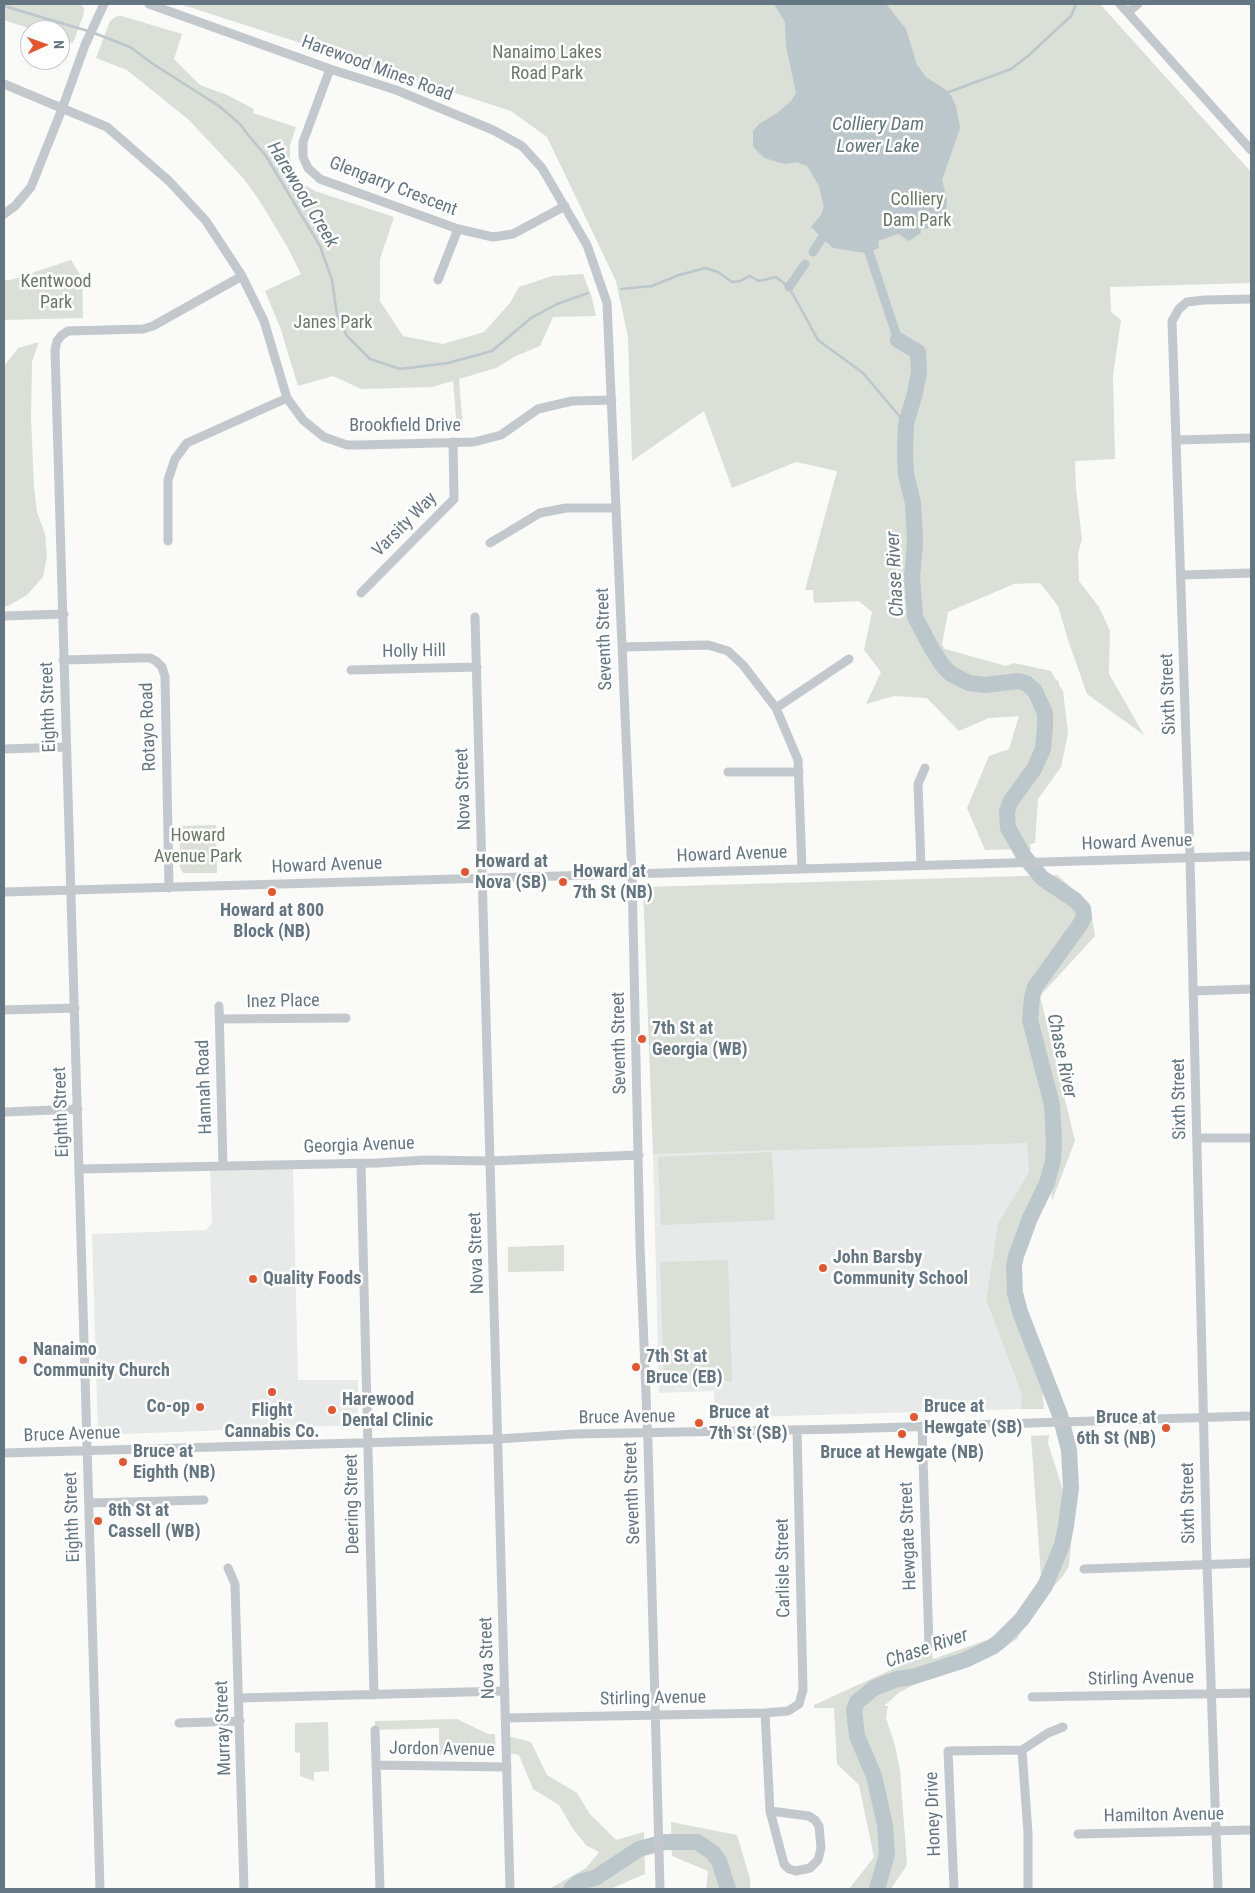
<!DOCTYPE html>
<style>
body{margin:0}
#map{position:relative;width:1255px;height:1893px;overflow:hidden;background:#fafaf8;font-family:"Roboto Condensed",sans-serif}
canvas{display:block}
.frame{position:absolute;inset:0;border:5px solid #657683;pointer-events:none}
.north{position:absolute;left:20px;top:20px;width:50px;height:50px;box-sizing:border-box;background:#fff;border:1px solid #c1c8cd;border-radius:50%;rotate:88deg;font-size:14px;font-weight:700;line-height:20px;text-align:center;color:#657683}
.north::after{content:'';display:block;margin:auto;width:18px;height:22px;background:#e4572e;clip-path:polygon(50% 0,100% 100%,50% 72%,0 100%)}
</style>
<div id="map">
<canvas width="1255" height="1893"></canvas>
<div class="frame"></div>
<div class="north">N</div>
</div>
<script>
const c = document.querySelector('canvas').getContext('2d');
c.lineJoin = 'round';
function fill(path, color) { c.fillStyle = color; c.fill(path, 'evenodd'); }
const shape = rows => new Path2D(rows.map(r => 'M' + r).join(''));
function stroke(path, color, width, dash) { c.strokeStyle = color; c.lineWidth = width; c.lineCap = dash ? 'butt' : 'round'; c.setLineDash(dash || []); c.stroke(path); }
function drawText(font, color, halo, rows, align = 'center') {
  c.font = font + ' "Roboto Condensed",sans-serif'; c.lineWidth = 5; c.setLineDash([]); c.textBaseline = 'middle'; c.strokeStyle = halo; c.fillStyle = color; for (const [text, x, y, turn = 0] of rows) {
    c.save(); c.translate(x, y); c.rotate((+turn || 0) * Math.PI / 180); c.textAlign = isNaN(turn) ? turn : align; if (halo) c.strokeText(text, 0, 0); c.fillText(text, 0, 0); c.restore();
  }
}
fill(shape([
 [1027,1142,1029,1172,998,1223,986,1300,1022,1395,1020,1409,715,1418,714,1391,659,1393,653,1154],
 [293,1167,298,1380,358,1380,358,1425,98,1435,92,1234,206,1230,212,1223,210,1169]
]), '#e8e9e9');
fill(shape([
 [4,4,80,4,84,8,84,13,73,43,60,39,60,30,34,30,4,20],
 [180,4,1100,4,1251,172,1251,283,1110,287,1111,312,1121,320,1113,376,1115,459,1075,461,1076,489,1082,539,1078,554,1079,581,1099,607,1110,631,1109,674,1144,735,1087,694,1069,643,1058,606,1040,583,1014,584,948,612,942,645,945,649,1006,666,1014,663,1051,671,1056,680,1059,681,1059,685,1063,691,1068,733,1061,767,1038,799,1035,843,1030,844,1031,849,985,850,967,808,989,756,1009,749,1019,716,989,718,959,731,927,698,894,696,866,704,881,672,864,650,872,612,859,601,814,603,813,590,805,590,837,471,796,462,732,488,704,411,632,461,628,337,616,281,547,137,511,111],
 [117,16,122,16,182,34,174,59,200,85,227,95,254,109,253,113,296,127,290,145,290,158,294,172,302,183,315,191,394,217,380,259,380,301,403,336,443,344,484,332,510,303,519,287,552,276,583,274,591,295,596,316,553,317,540,346,516,356,496,368,459,379,463,430,457,430,453,381,432,387,361,389,333,376,298,386,280,327,265,291,301,274,288,248,259,200,244,179,189,120,127,70,96,58,110,21],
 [71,260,82,278,83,318,4,320,4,280,11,280],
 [39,342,32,362,31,417,34,488,37,512,45,534,47,556,43,577,27,595,8,606,4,606,4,366,18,348],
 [216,825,217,873,183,873,180,867,179,826],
 [1057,875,1090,904,1095,936,1040,996,1075,1141,1052,1201,1051,1182,1018,1255,1014,1279,1014,1310,1020,1328,1037,1359,1042,1384,1044,1409,1020,1409,1022,1395,986,1300,998,1223,1029,1172,1027,1143,653,1154,643,887],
 [772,1152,775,1220,661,1225,658,1157],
 [564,1245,564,1271,508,1272,508,1247],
 [728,1260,732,1381,664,1383,660,1262],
 [1049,1435,1048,1443,1073,1522,1069,1566,1063,1576,1035,1607,1017,1639,991,1656,933,1675,900,1692,884,1706,888,1706,886,1718,895,1746,900,1770,907,1865,891,1889,849,1889,874,1857,859,1785,837,1764,834,1708,814,1708,814,1705,932,1651,933,1659,1001,1635,1041,1577,1031,1436],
 [457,1719,488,1734,495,1734,496,1756,439,1755,439,1728,375,1730,375,1721],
 [328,1722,329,1771,314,1772,314,1781,300,1776,300,1753,295,1752,295,1723],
 [508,1736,531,1742,547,1775,577,1793,589,1813,616,1840,644,1832,645,1874,610,1889,549,1889,586,1868,599,1852,587,1846,573,1829,559,1805,533,1789,519,1755,509,1753],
 [671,1822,737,1835,750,1879,750,1889,706,1889,708,1871,672,1856]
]), '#dadfd7');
fill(shape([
 [774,4,883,4,888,6,906,29,917,65,926,77,949,92,956,106,960,128,942,180,947,200,946,214,926,229,924,228,920,231,921,233,909,241,898,234,878,241,879,248,865,253,833,248,811,227,821,215,824,207,819,186,807,166,796,162,786,164,777,162,765,158,757,151,753,146,753,131,759,124,776,114,791,101,796,93,786,46,785,22]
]), '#bbc7cb');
stroke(shape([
 [4,6,88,31],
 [94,33,130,47,153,64,219,106,240,124,249,136,266,156,320,246,332,280,337,315,347,336,370,359,400,369,448,363,492,351,531,318,557,304,588,293],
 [949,92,1011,69,1028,56,1071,16,1076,4],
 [621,289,652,286,679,275,705,268,718,272,732,282,740,281,750,276,759,281,776,277,789,287,818,340,863,373,906,424]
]), '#bbc7cb', 2.5);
stroke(shape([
 [813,252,822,238],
 [869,252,898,340],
 [789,287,805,264]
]), '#bbc7cb', 9);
stroke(shape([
 [571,1889,579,1882,595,1878,639,1849,665,1842,697,1842,712,1852,719,1861,728,1889],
 [877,1889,887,1854,885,1825,874,1776,857,1736,854,1710,857,1702,874,1688,897,1679,912,1677,965,1660,992,1647,1000,1641,1022,1619,1045,1586,1062,1545,1066,1526,1071,1488,1069,1450,1060,1415,1020,1312,1015,1293,1014,1266,1016,1256,1030,1218,1047,1183,1053,1161,1054,1140,1052,1105,1030,1020,1032,997,1035,987,1079,926,1084,917,1083,909,1075,900,1042,878,1024,856,1008,828,1007,812,1010,802,1034,769,1043,749,1045,726,1045,713,1035,691,1026,683,1018,681,985,685,969,683,951,674,943,666,932,649,915,617,912,577,915,542,913,503,906,474,905,452,906,424,915,393,919,372,918,352,898,340]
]), '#bbc7cb', 16);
stroke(shape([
 [149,4,330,69,396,90,493,130,522,146,542,168,587,245,607,303,632,874,640,1246,648,1444,660,1889],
 [1120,4,1251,150],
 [1128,12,1138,4],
 [330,69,303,142,303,157,308,168,320,179,458,229,493,237,513,234,565,206],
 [4,84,107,127,169,181,206,221,242,276,264,321,287,398,303,420,324,437,347,445,360,445,474,442,501,435,538,409,572,401,612,400],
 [4,214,15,206,31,187,62,109,85,45,104,4],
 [438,280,458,229],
 [1177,440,1251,438],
 [168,541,168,480,175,459,187,443,287,398],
 [490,543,540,513,566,508,616,508],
 [1182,575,1251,573],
 [361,593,454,499,453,442],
 [4,616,64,614],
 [475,617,510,1889],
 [622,647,708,645,728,651,743,665,776,708,798,760,802,869],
 [63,660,139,658,150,658,156,661,162,667,165,677,169,888],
 [351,670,477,667],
 [776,708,849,659],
 [4,749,66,747],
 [728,772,799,772],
 [921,865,918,784,925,768],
 [4,892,1251,856],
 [1193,991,1251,989],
 [219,1006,223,1166],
 [4,1010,75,1008],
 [219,1019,346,1018],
 [4,1112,78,1109],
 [1197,1138,1251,1138],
 [361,1164,374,1695],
 [80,1169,377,1163,425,1160,490,1161,639,1155],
 [922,1426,929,1645],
 [4,1453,498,1439,575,1434,842,1429,1251,1416],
 [89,1503,204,1500],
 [228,1568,235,1584,244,1889],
 [1084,1569,1251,1563],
 [1032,1697,1251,1693],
 [239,1698,505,1691],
 [765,1713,770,1811,784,1864,789,1869,796,1871,810,1868,818,1860,821,1848,819,1826,815,1820,809,1816,770,1811],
 [506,1718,765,1713,788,1711,799,1704,803,1690,797,1430],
 [179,1723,240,1721],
 [375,1730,380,1889],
 [1022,1750,1028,1833,1028,1889],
 [376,1765,507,1767],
 [1078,1834,1251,1830],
 [100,1889,55,350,57,341,62,335,68,331,143,329,153,326,242,276],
 [954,1889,948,1751,1022,1750,1048,1733,1063,1727],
 [1218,1889,1207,1565,1190,858,1172,321,1179,309,1187,302,1204,300,1251,299]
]), '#c3c8cc', 9);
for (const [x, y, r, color] of [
 [465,872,5,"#e4572e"],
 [563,882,5,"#e4572e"],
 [272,892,5,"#e4572e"],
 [642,1039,5,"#e4572e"],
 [823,1268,5,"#e4572e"],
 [253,1279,5,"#e4572e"],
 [23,1360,5,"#e4572e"],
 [636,1367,5,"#e4572e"],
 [272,1392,5,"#e4572e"],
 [200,1407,5,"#e4572e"],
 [332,1410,5,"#e4572e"],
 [914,1417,5,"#e4572e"],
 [699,1423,5,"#e4572e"],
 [1166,1428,5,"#e4572e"],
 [902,1434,5,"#e4572e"],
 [123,1462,5,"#e4572e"],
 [98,1521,5,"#e4572e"]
]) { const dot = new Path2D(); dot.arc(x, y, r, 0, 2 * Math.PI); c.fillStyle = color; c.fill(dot); stroke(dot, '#fff', 2); }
drawText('18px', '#687a64', '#fff', [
 ["Nanaimo Lakes",547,53],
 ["Road Park",547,74],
 ["Colliery",917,200],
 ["Dam Park",917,221],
 ["Kentwood",56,282],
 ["Park",56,303],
 ["Janes Park",333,323],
 ["Howard",198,836],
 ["Avenue Park",198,857]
]);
drawText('18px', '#657683', '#fff', [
 ["Harewood Mines Road",377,69,20],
 ["Glengarry Crescent",393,187,21],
 ["Brookfield Drive",405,426],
 ["Varsity Way",405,525,-45],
 ["Seventh Street",605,639,-92],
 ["Holly Hill",414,652,-1],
 ["Sixth Street",1169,694,-92],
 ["Eighth Street",49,707,-92],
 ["Rotayo Road",149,727,-92],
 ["Nova Street",464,789,-92],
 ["Howard Avenue",1137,843,-2],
 ["Howard Avenue",732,855,-2],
 ["Howard Avenue",327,866,-2],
 ["Inez Place",283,1002,-1],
 ["Seventh Street",620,1043,-91],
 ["Hannah Road",205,1087,-92],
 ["Sixth Street",1180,1099,-91],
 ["Eighth Street",62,1112,-92],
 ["Georgia Avenue",359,1146,-2],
 ["Nova Street",477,1253,-92],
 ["Bruce Avenue",627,1418,-1],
 ["Bruce Avenue",72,1435,-2],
 ["Seventh Street",633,1493,-92],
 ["Sixth Street",1189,1503,-91],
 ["Deering Street",353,1504,-91],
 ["Eighth Street",73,1517,-92],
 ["Hewgate Street",909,1536,-92],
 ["Carlisle Street",784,1568,-91],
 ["Nova Street",488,1658,-92],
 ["Stirling Avenue",1141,1679,-1],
 ["Stirling Avenue",653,1699,-1],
 ["Murray Street",224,1728,-92],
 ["Jordon Avenue",442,1750,1],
 ["Honey Drive",934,1814,-92],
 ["Hamilton Avenue",1164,1816,-1]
]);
drawText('bold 18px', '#657683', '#fff', [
 ["Howard at",475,862],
 ["Nova (SB)",475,883],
 ["Howard at",573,872],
 ["7th St (NB)",573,893],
 ["Howard at 800",272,911,"center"],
 ["Block (NB)",272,932,"center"],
 ["7th St at",652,1029],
 ["Georgia (WB)",652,1050],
 ["John Barsby",833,1258],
 ["Community School",833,1279],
 ["Quality Foods",263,1279],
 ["Nanaimo",33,1350],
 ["Community Church",33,1371],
 ["7th St at",646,1357],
 ["Bruce (EB)",646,1378],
 ["Harewood",342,1400],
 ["Dental Clinic",342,1421],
 ["Co-op",190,1407,"right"],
 ["Bruce at",924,1407],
 ["Hewgate (SB)",924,1428],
 ["Flight",272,1411,"center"],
 ["Cannabis Co.",272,1432,"center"],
 ["Bruce at",709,1413],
 ["7th St (SB)",709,1434],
 ["Bruce at",1156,1418,"right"],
 ["6th St (NB)",1156,1439,"right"],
 ["Bruce at",133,1452],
 ["Eighth (NB)",133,1473],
 ["Bruce at Hewgate (NB)",902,1453,"center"],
 ["8th St at",108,1511],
 ["Cassell (WB)",108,1532]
], 'left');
drawText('italic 19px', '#60757c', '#fff', [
 ["Colliery Dam",878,125],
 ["Lower Lake",878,147],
 ["Harewood Creek",302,195,59],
 ["Chase River",896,574,-93],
 ["Chase River",1061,1056,78],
 ["Chase River",927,1649,-19]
]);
</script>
